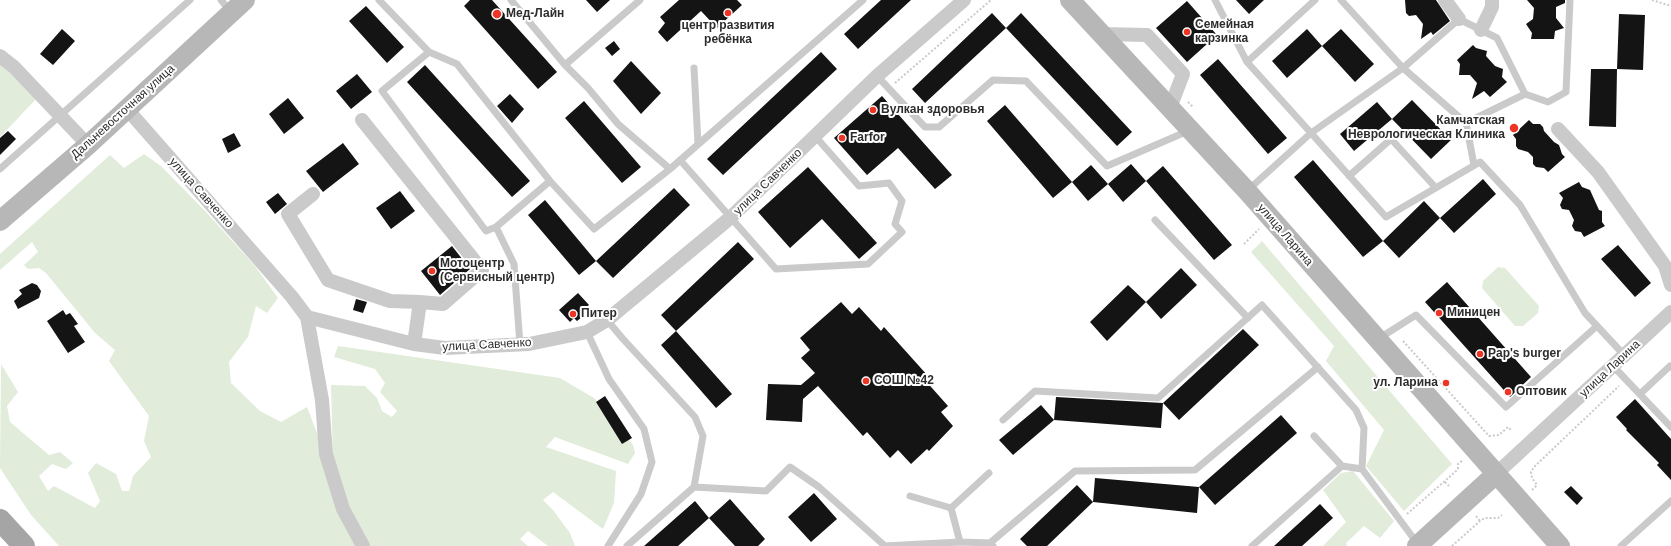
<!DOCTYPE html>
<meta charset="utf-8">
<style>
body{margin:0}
canvas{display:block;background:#fff}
</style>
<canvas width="1671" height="546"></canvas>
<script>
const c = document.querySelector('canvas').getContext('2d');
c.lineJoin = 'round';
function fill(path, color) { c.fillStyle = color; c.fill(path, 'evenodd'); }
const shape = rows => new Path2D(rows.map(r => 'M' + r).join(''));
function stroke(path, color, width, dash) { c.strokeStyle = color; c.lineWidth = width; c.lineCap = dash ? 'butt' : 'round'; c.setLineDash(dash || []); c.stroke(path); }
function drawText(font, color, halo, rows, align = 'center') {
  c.font = font + ' Helvetica,sans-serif'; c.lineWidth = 4; c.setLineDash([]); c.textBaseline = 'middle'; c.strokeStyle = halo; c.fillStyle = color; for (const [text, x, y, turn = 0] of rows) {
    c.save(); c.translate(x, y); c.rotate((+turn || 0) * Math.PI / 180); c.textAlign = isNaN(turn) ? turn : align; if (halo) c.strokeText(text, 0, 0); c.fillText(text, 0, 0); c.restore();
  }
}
fill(shape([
 [0,63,19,80,36,99,0,137],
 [144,154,161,166,207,213,255,266,278,298,267,313,256,306,248,337,229,362,231,383,260,411,281,422,307,407,343,500,333,462,331,385,365,386,377,398,382,411,392,417,397,411,380,392,385,383,375,369,334,357,338,346,560,378,594,398,633,445,635,453,628,464,555,437,546,447,616,471,614,503,603,529,553,492,543,500,553,510,570,533,575,546,548,546,528,531,520,539,528,546,59,546,31,515,0,468,1,364,18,392,7,406,10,422,49,455,60,452,73,463,66,469,52,464,39,476,48,491,54,486,95,508,100,501,88,473,96,463,116,474,122,491,129,491,133,476,151,457,144,441,149,416,109,361,115,350,95,333,46,273,39,268,28,269,24,265,38,252,32,242,0,270,0,254,110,155,124,168],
 [1262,241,1452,464,1404,511,1366,466,1384,430,1326,361,1334,346,1251,252],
 [1498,267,1505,268,1539,306,1538,313,1523,326,1515,326,1482,288,1483,281],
 [1353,471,1394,521,1380,538,1364,526,1346,543,1347,546,1323,546,1346,522,1323,490,1341,473]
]), '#e1ecda');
fill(shape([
 [470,0,492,0,557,72,538,89,464,6],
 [586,0,610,0,597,12],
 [679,0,737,0,742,5,717,28,701,11,667,42,658,32,665,23,660,17],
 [881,0,911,0,858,49,844,34],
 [1236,0,1264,0,1249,14],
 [1405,0,1436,0,1450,21,1433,35,1431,32,1421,39,1423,24,1416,15,1409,16,1406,13],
 [1527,0,1565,0,1565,3,1556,7,1556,18,1564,28,1555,31,1554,39,1531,39,1532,33,1526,24,1533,19,1534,8],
 [1187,1,1217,35,1187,62,1156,28],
 [366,6,404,47,387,63,349,21],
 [992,13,1006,28,925,103,912,89],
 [1021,13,1132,132,1117,146,1006,28],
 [1619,14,1645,15,1643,70,1617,69],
 [62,29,75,41,53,65,40,54],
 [1307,29,1322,46,1287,78,1272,61],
 [1341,29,1374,64,1355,82,1322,46],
 [614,41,620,49,612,56,605,48],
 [1473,45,1476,48,1487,51,1486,56,1495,66,1503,69,1502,77,1507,82,1490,97,1484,91,1472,99,1477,83,1470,75,1459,75,1460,64,1457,60],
 [821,52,837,69,723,175,707,159],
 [1218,59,1287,138,1268,154,1200,75],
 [631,61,661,93,641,114,613,81],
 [425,65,530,181,512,197,407,82],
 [1591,69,1617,69,1616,127,1589,126],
 [357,74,372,92,351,109,336,91],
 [510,94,524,109,512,123,497,106],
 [882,96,952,175,935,189,898,148,867,175,834,138],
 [288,98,304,118,284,134,269,114],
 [1412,100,1451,140,1431,159,1392,119],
 [584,101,641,167,622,183,565,118],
 [1377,102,1392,119,1354,151,1340,134],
 [1005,105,1072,182,1053,198,987,121],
 [1529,120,1533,124,1540,124,1543,127,1544,131,1554,142,1559,145,1562,154,1565,157,1548,172,1544,168,1536,167,1533,164,1533,157,1528,152,1518,149,1516,146,1516,139,1513,135],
 [8,131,16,139,0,155,0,138],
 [234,133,241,146,228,153,222,139],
 [343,143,359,164,323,192,306,171],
 [1313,160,1383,241,1363,257,1294,177],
 [1131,164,1146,181,1123,202,1108,184],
 [1091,165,1108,184,1088,201,1072,182],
 [1163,166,1232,245,1214,260,1146,181],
 [808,167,877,243,859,259,822,219,790,248,758,212],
 [1483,179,1496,194,1454,233,1440,218],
 [1579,182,1582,187,1590,190,1599,210,1602,211,1602,222,1605,226,1584,237,1581,232,1575,231,1572,226,1574,220,1569,210,1562,209,1560,205,1563,198,1559,193],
 [674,188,690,205,613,278,596,261],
 [400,191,415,211,391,229,376,208],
 [278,193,287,204,275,214,266,202],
 [545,200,596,261,579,275,528,215],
 [1424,201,1440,218,1399,258,1383,241],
 [738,242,754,259,676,331,661,315],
 [1618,245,1651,283,1635,297,1601,259],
 [452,246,470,269,440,295,421,271],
 [1181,268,1197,285,1161,319,1146,302],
 [1447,282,1531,377,1510,397,1425,302],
 [32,283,37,285,41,291,39,298,18,309,14,301,22,294,19,290],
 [1128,285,1146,302,1107,341,1090,322],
 [578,293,589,305,583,310,586,314,577,321,574,318,570,322,559,310],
 [356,299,367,302,363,313,353,310],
 [841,302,852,314,859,307,881,331,884,327,928,376,924,379,948,406,941,412,953,426,929,451,927,449,911,464,898,450,890,458,867,432,863,436,818,386,803,399,802,422,766,420,768,384,801,385,815,373,801,358,810,350,800,338],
 [63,310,66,315,70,313,78,324,74,326,85,342,68,353,47,321],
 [1243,329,1259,345,1179,420,1163,403],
 [676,331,732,394,716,408,661,345],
 [605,396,632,438,622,444,596,402],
 [1056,397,1163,403,1161,428,1054,420],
 [1635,399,1671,439,1671,480,1657,465,1659,463,1626,430,1627,429,1616,417],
 [1041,405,1054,420,1013,455,999,440],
 [1281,415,1297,433,1215,505,1199,487],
 [1095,478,1199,487,1197,513,1093,502],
 [1077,485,1093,502,1047,546,1027,546,1020,539],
 [1571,486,1583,498,1577,505,1564,492],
 [814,493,837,519,811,542,788,517],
 [730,499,765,539,758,546,735,546,709,518],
 [695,501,709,518,678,546,644,546],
 [1320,504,1333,518,1302,546,1274,546]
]), '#141414');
stroke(shape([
 [1652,0,1671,6],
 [895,83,991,0],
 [1188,102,1193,107],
 [1244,244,1259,229],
 [1403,341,1489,436,1499,435,1508,427,1511,430],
 [1445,482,1449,486],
 [1532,490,1537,485,1532,478,1531,472,1534,467,1619,386],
 [1407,514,1454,473,1458,469,1458,464,1463,460],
 [1476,516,1480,521],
 [1452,546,1480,521,1485,518,1498,518,1502,515]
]), '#cacaca', 2, [2, 2]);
stroke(shape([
 [221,0,231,12],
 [379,0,429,52,382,91,486,231,496,227,550,181],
 [511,0,565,65,588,88,618,124,670,169],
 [1215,0,1247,62,1311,133,1403,68,1466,123,1474,165],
 [1341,0,1403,68,1459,19,1497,38,1525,94,1548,102,1566,92,1570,0],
 [429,52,457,64,550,181,594,229,670,169,863,0],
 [1247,62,1315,0],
 [565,65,640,0],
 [694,68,698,144],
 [877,76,925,127,939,127,993,80,1026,81,1107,166,1188,131],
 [1466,123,1525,94],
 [680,160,776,269,868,264,902,232,895,224,902,201,889,183,859,186,815,136],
 [0,169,190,0],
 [1349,176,1391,139,1436,188],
 [1248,190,1311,133,1386,217,1480,162,1520,205,1585,313,1625,356],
 [1155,220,1248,318],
 [496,227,514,264,520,345],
 [607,320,623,339,695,417,703,436,694,487,766,491,790,467,819,487,885,546],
 [587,332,609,379,644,429,652,462,641,494,608,546],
 [1378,339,1416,315,1506,407,1597,326],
 [1614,367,1671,427],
 [1640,394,1670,366,1671,367],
 [1003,420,1035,391,1158,398,1262,305,1356,410,1364,428,1362,469,1417,543],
 [1342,466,1362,469],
 [910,496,951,508],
 [960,542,951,508,989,473],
 [990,543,1075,471,1195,470,1318,367],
 [627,546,694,487],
 [884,546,960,542,990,543,993,546],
 [1252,546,1342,466,1314,436],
 [1621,546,1671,501]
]), '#cacaca', 7);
stroke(shape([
 [1445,0,1459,19],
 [1481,30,1492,7,1492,0],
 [1101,34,1147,35,1183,74,1170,108],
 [0,56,14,67,88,145],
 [127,109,292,297,307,317,414,344,445,348,529,344,587,332,607,320,730,218,877,76,964,0],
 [362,120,482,270,443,304,420,302],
 [1558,129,1598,172,1665,266,1671,285],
 [313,194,288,214,328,280,390,301,420,302,414,344],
 [307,317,322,400,326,454,343,509,363,546],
 [1496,474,1671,312]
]), '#cacaca', 14);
stroke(shape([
 [1070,0,1247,191,1560,546],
 [0,221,88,145,245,0],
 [1417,546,1496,474]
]), '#b7b7b7', 20);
stroke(shape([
 [0,520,24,546]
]), '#a5a5a5', 22);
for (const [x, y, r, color] of [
 [728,13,4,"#ee3525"],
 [497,14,5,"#ee3525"],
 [1187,32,4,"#ee3525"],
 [873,110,4,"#ee3525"],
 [1514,128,5,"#ee3525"],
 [842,138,4,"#ee3525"],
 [432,271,4,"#ee3525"],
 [1439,313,4,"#ee3525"],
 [573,314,4,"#ee3525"],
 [1480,354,4,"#ee3525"],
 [866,381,4,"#ee3525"],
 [1446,383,4,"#ee3525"],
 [1508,392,4,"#ee3525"]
]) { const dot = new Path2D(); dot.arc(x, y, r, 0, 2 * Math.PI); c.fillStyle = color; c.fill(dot); stroke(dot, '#fff', 1.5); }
drawText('bold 12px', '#2d2d2d', '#fff', [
 ["Мед-Лайн",506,14],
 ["Семейная",1195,25],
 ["карзинка",1195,39],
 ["центр развития",728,26,"center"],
 ["ребёнка",728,40,"center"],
 ["Вулкан здоровья",881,110],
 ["Камчатская",1505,121,"right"],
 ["Неврологическая Клиника",1505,135,"right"],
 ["Farfor",850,138],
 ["Мотоцентр",440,264],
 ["(Сервисный центр)",440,278],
 ["Миницен",1447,313],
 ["Питер",581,314],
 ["Pap's burger",1488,354],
 ["СОШ №42",874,381],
 ["ул. Ларина",1438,383,"right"],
 ["Оптовик",1516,392]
], 'left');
drawText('12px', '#2d2d2d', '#fff', [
 ["Дальневосточная улица",123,112,-42],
 ["улица Савченко",768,182,-44],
 ["улица Савченко",201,193,48],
 ["улица Ларина",1285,235,49],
 ["улица Савченко",487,345,-3],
 ["улица Ларина",1610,369,-43]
]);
</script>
